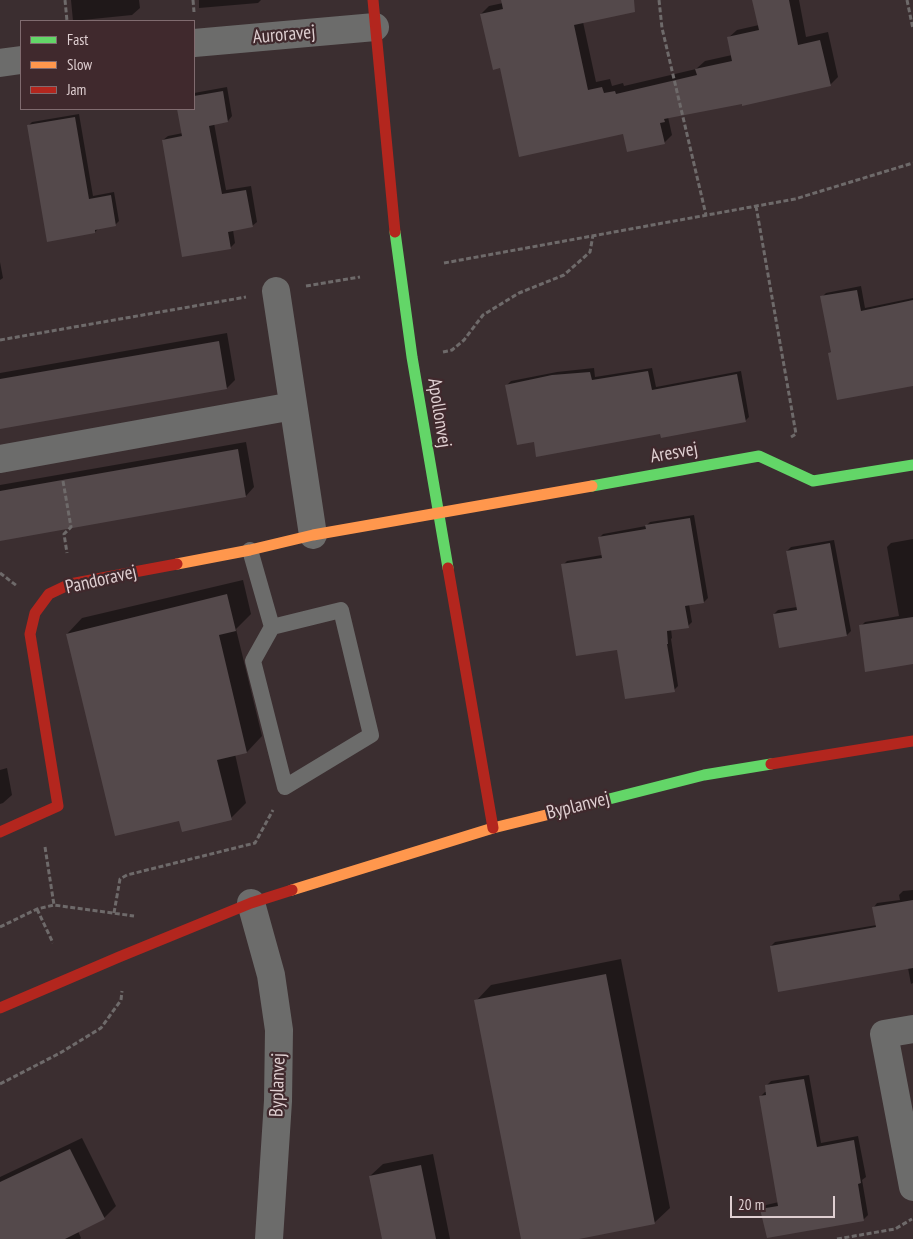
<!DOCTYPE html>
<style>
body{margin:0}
#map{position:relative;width:913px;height:1239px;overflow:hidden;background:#3b2e30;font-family:"PT Sans Narrow",sans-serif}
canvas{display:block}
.legend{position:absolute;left:20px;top:20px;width:175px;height:90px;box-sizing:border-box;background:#40292d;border:1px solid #806b6f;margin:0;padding:6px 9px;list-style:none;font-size:15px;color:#dfcfd1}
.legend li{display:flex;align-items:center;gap:10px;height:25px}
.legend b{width:25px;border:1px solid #806b6f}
.scale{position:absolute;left:730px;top:1196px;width:105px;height:22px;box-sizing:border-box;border:2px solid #dfcfd1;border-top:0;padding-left:6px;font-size:15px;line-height:18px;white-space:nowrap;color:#dfcfd1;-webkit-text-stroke:4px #40292d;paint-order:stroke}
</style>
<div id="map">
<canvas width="913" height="1239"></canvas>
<ul class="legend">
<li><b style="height:6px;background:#63d668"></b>Fast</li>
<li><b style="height:6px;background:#ff974d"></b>Slow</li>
<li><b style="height:6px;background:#b3261e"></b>Jam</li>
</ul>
<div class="scale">20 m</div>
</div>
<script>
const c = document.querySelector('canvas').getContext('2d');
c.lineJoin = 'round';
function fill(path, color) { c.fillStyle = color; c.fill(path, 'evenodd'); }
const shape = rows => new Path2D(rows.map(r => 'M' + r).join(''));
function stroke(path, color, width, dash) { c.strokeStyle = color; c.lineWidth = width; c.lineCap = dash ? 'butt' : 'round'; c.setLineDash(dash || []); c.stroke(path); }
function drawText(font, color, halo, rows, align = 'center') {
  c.font = font + ' "PT Sans Narrow",sans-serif'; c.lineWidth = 4.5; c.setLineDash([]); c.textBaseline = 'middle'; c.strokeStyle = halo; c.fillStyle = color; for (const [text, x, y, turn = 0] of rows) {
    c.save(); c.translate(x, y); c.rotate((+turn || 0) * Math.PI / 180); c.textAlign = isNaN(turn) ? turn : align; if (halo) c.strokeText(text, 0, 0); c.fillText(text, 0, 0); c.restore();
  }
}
fill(shape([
 [71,0,139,0,140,8,132,15,73,21],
 [199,0,261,0,258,3,199,8],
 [503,0,599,0,583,22,596,82,610,79,612,86,623,83,624,86,696,69,705,61,732,55,728,38,737,30,759,25,753,0,799,0,806,37,828,32,838,77,830,85,668,117,672,135,664,143,501,66,481,14,489,6,503,3],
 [227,87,232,116,228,121,214,123,226,190,251,186,257,222,252,226,233,230,235,243,230,248,163,140,168,136,183,133,179,109,194,109,194,93],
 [79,114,93,196,114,192,119,221,115,225,99,228,95,232,28,126,32,122],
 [0,262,3,278,0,280],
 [861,286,865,308,913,298,913,384,829,353,832,351,822,297,826,293],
 [227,333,235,380,227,388,0,428,0,373],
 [594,368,595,377,652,368,656,387,741,371,749,417,745,421,661,432,535,440,507,385,511,381,557,372],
 [246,442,254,487,246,496,0,539,0,485],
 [694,515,708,598,704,602,689,604,692,622,688,626,671,629,672,638,671,639,678,686,674,690,618,648,563,565,567,561,602,555,599,538,603,534,646,526,650,522],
 [913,539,913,663,861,626,865,622,899,616,887,547,891,543],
 [834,540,851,631,847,635,780,647,774,614,778,610,797,607,787,551,791,547],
 [243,580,251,614,236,629,262,736,247,752,235,754,246,803,231,818,180,820,67,634,82,618],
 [7,768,12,795,3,803,0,804,0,770],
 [913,890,913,983,911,984,908,968,771,946,775,942,877,925,874,907,877,903,900,900,899,895,903,891],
 [621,959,670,1208,654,1223,573,1239,522,1239,476,1001,491,985],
 [809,1075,821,1143,858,1136,866,1177,862,1180,868,1215,864,1219,761,1209,766,1205,779,1202,760,1097,765,1092,767,1092,766,1086,771,1081],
 [82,1138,116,1206,104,1218,78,1231,81,1238,80,1239,0,1239,0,1177],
 [433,1154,450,1239,383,1239,370,1176,383,1164]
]), '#0007');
fill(shape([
 [501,0,634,0,635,12,574,25,588,90,602,87,604,93,615,91,616,94,697,75,695,69,732,61,727,37,759,30,752,0,789,0,798,45,820,40,831,86,742,106,742,104,664,119,665,122,660,123,665,144,627,152,623,134,519,157,500,68,493,70,480,14,503,9],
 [223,91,228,122,209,126,222,194,246,190,253,227,228,232,231,249,182,257,162,140,182,136,177,109,194,109,194,96],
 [75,117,89,199,111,195,116,226,95,230,95,233,47,242,27,125],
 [857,290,861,311,913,300,913,386,837,400,828,353,831,352,820,296],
 [219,341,227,389,0,429,0,379],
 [648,371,652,390,737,374,746,422,661,438,660,434,536,457,534,442,517,445,505,385,552,375,590,372,592,380],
 [238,449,246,497,0,541,0,491],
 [690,518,704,603,685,606,689,628,667,631,668,644,667,644,675,692,625,699,617,650,576,656,561,564,602,558,598,537,646,529,645,525],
 [830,543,847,636,779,648,773,614,797,610,786,551],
 [227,594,236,631,219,635,247,753,217,760,232,820,182,832,179,821,115,836,66,634],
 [913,617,913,664,865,672,859,625],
 [913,900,913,968,778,992,770,946,876,927,872,907],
 [606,974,655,1224,579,1239,521,1239,474,1000],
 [804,1079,817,1147,854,1140,861,1183,858,1184,864,1221,767,1238,760,1209,778,1206,759,1096,766,1095,765,1085],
 [70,1149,105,1219,65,1239,0,1239,0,1182],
 [421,1165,436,1239,382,1239,369,1176]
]), '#54494b');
stroke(shape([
 [65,0,67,21],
 [193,0,194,12],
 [659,0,662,28,706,215],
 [907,0,913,29],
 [756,206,796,434,791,437],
 [444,263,795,199,913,163],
 [306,286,360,277],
 [0,340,246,297],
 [443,352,452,350,464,340,483,315,519,293,564,275,590,252,593,235],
 [63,481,71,527,64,534,67,553],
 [0,573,17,586],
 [45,847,54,905],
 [37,909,53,943],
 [114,913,120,879,127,875,255,843,273,810],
 [0,927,37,909,54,905,134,916],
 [0,1084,60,1053,101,1028,121,1000,122,991],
 [837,1239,895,1229,912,1219]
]), '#6e6a6a', 3, [5, 2.5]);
stroke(shape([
 [250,550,272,627,341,610,371,735,285,787,253,661,272,627]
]), '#6c6c6b', 16);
stroke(shape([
 [194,43,375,27],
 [0,63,21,60],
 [276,291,313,535],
 [0,459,293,406],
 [251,903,271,975,279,1030,278,1101,269,1239],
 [913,1029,884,1034,913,1187]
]), '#6c6c6b', 28);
stroke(shape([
 [395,232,412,357,448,568],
 [592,486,759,456,813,481,913,465],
 [550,814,704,775,771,764]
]), '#63d668', 11);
stroke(shape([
 [177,564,250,550,313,535,592,486],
 [292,890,493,828,550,814]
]), '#ff974d', 11);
stroke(shape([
 [373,0,395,232],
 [448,568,493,828],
 [771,764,913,741],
 [0,832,58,806,30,634,35,613,49,594,70,584,177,564],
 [0,1008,119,957,251,903,292,890]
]), '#b3261e', 11);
drawText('19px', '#dfcfd1', '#40292d', [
 ["Auroravej",284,35,-5],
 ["Apollonvej",439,413,81],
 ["Aresvej",674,453,-10],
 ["Pandoravej",101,580,-13],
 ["Byplanvej",578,806,-14],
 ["Byplanvej",278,1085,-88]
]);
</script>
